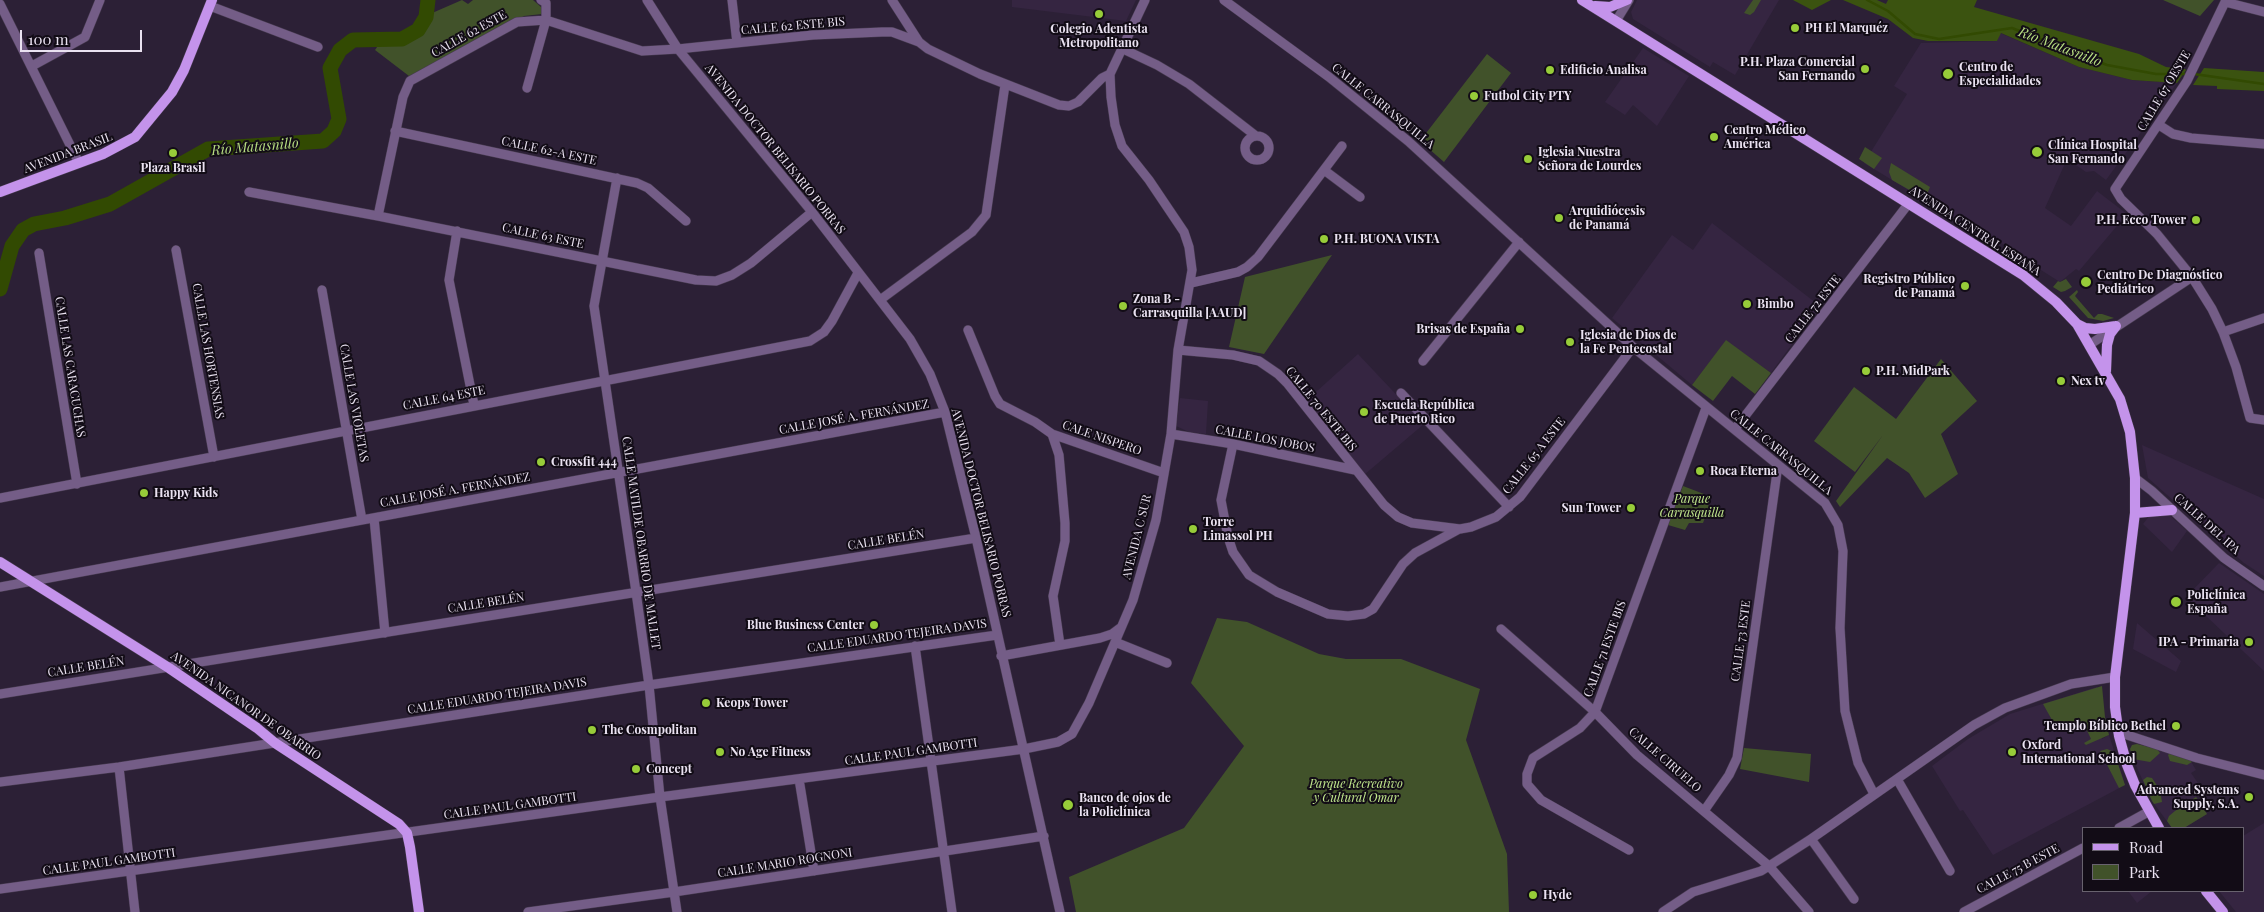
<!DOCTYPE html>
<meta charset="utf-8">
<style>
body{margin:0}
#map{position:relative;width:2264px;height:912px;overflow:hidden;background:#2c2036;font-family:"Playfair Display",serif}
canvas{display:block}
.legend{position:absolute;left:2082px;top:827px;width:162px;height:65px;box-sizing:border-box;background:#120c16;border:1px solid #68626e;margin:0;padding:6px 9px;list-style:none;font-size:15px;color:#eae2f1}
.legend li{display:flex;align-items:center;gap:10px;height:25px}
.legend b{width:25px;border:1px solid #68626e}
.scale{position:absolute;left:20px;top:30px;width:122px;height:22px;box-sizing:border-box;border:2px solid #eae2f1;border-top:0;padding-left:6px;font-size:15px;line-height:18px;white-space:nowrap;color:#eae2f1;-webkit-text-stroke:4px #120c16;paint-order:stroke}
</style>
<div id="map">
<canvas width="2264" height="912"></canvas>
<ul class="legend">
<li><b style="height:6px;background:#c493eb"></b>Road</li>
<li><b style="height:14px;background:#41522a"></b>Park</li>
</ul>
<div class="scale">100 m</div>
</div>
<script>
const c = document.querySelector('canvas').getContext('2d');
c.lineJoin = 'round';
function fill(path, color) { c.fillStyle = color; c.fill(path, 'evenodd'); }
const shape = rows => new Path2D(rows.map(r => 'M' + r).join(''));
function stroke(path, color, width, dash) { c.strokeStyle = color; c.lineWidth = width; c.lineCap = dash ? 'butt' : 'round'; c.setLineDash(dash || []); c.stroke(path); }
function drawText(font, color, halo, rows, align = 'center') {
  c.font = font + ' "Playfair Display",serif'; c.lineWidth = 4; c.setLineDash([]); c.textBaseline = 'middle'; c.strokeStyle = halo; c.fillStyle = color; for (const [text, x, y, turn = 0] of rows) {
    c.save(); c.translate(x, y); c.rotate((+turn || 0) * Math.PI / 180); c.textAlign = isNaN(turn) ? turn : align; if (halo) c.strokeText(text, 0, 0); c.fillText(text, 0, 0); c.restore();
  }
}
fill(shape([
 [1012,0,1136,0,1126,21,1012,7],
 [1637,0,1779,0,1735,75,1713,62,1710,67,1633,19,1631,12],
 [2000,33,2079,67,2132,80,2177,83,2106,180,2094,171,2086,172,2067,159,2045,208,2071,226,2097,191,2127,214,2079,271,2076,269,2060,282,2033,265,2023,254,1973,229,1864,163,1907,94,1894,86,1921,43,1997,41],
 [1643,48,1689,76,1657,126,1633,105,1625,115,1605,102],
 [1712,223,1820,306,1771,373,1726,341,1692,385,1612,318,1672,235,1693,250],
 [1358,354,1424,424,1364,475,1306,401],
 [1180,398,1208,401,1206,434,1189,432,1176,426],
 [2142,445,2264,499,2264,576,2244,563,2148,478],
 [2166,512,2187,531,2172,552,2143,524,2150,515],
 [2219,563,2264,594,2264,671,2186,597],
 [2137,623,2181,661,2176,672,2133,649],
 [2097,687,2102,739,2109,735,2125,785,1993,855,1963,810,1960,811,1932,766,1968,739,2010,714],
 [2137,744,2190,760,2196,770,2191,773,2198,783,2191,787,2207,814,2184,828,2172,828,2152,801,2133,759,2130,749,2132,745],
 [2264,823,2264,912,2236,912,2219,891,2243,891,2243,836],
 [2128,891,2152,891,2137,903]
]), '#352541');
fill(shape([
 [462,0,468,4,473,0,533,0,541,7,542,14,524,16,410,81,409,76,375,50,384,37,400,36,415,29,423,17],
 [1753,0,1761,0,1754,12,1750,15,1744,13],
 [2163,0,2214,0,2200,16],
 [1487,54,1511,73,1444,162,1420,141],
 [1865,147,1882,158,1874,169,1859,159],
 [1891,163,1930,187,1925,199,1892,180,1889,172],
 [1332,255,1264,354,1229,347,1245,277],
 [2066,279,2072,287,2065,291,2061,292,2053,287,2058,281,2060,282],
 [2077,290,2078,292,2075,296,2094,318,2098,314,2102,314,2114,318,2103,321,2088,318,2069,297],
 [1726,340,1771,373,1755,394,1732,376,1713,401,1692,385],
 [1941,359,1977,401,1941,434,1958,474,1925,498,1909,473,1887,458,1840,507,1836,501,1883,435,1855,472,1814,441,1854,387,1896,419],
 [1683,486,1704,494,1709,507,1703,523,1689,523,1685,530,1668,525],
 [1217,618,1247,622,1319,654,1346,659,1401,659,1480,689,1466,740,1507,854,1509,912,1076,912,1069,877,1184,828,1244,746,1191,683],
 [2102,686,2105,717,2109,735,2086,745,2084,743,2091,739,2083,722,2067,726,2066,722,2056,727,2043,704],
 [2137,744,2157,749,2160,753,2150,762,2133,759,2130,749,2132,745],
 [1744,748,1811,754,1809,782,1740,769],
 [2107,749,2114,752,2125,785,2119,788,2100,751],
 [2170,753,2190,760,2192,762,2187,765,2170,761,2168,755],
 [2147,777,2152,778,2160,790,2162,802,2154,804,2152,801,2143,780],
 [2196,797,2207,814,2184,828,2172,828,2167,821,2169,816,2175,811]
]), '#41522a');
fill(shape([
 [1793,0,1831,0,1812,10],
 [1843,0,1877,0,1886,4,1888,0,1977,0,1974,7,2139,54,2166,67,2185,69,2186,70,2177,83,2132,80,2079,67,2001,33,1997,41,1928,41,1913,38,1888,19],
 [2204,68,2264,72,2264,91,2217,89,2217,86,2193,85]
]), '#3b5310');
stroke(shape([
 [1867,0,1888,11,1915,34,1939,39,2012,28,2107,65,2156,74,2188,74],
 [2194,74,2264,84]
]), '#324a02', 2.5);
stroke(shape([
 [0,289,12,246,23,230,34,224,65,218,110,204,208,149,323,141,334,131,339,119,330,68,340,50,353,40,402,39,418,30,426,17,428,0]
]), '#324a02', 15);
const minor = shape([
 [647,0,678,49,812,212,910,339,930,374,945,412,976,538,1060,912],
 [732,0,737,43],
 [892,0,919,42,928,49,980,74,1059,105,1069,106,1078,102,1102,78,1110,74],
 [1224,0,1329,77,1408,141,1633,347,1825,503,1838,525,1843,551,1840,628,1845,711,1858,763,1874,794],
 [2226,0,2187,81,2115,189,2121,199,2157,234,2192,277,2212,309,2223,332,2236,367,2250,418,2264,420],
 [2225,2,2264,12],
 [0,4,79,163],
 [210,6,318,47],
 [1616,21,1629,0],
 [1123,49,1157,65,1189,84,1256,136],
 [32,66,85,37,100,0],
 [527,88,546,20,546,3,541,0],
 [2159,125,2173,134,2191,138,2264,144],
 [395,131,637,183,648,188,686,221],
 '1245 148a12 12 0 1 1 24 0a12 12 0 1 1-24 0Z',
 [1324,170,1360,197],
 [617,178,594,306,636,592,649,685,660,797,677,912],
 [249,192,378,216,696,280,716,281,732,275,751,263,812,212],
 [378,216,403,97,410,81,517,22,546,20,642,51,678,49,813,35,882,32,892,32,919,42],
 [457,231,449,280,474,405],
 [176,250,214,457],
 [39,253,77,484],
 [1191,283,1238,272,1247,267,1258,257,1342,146],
 [322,290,362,520],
 [880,300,972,232,986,215,1005,85],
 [968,330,995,396,1000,404,1035,422,1052,434,1164,473],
 [2223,332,2264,318],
 [2089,345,2192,277],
 [1178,350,1233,355,1259,361,1278,374,1287,383,1384,505,1398,517,1412,523,1460,529,1471,527,1496,517,1520,497,1633,347],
 [1423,361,1519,242],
 [1401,393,1509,507],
 [1735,429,1909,203],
 [1052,434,1059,455,1065,523,1065,541,1053,596,1060,645],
 [1171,434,1233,444,1355,470],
 [1233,444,1221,500,1228,537,1233,552,1249,575,1277,592,1328,614,1348,616,1364,614,1373,609,1403,564,1415,553,1459,529],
 [2135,478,2152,491,2224,558,2264,586],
 [0,498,810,341,824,332,832,321,858,273],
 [374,518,385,633],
 [0,587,945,412],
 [1501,629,1595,712,1637,755,1769,866,1809,912],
 [1115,642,1167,663],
 [915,646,952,912],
 [1001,656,1100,638,1112,634,1120,628],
 [0,694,976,538],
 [2118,732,2197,758,2264,775],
 [119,767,135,912],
 [799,779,814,871],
 [1897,779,1950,871],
 [0,782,119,767,649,685,997,635],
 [1704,811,1729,775,1737,758,1778,465],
 [2119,828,2148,812],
 [1811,839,1854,899],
 [1629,850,1541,800,1527,784,1527,774,1533,758,1580,728,1595,712,1706,408],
 [0,889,660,797,1024,749,1058,742,1072,734,1089,703,1133,600,1156,520,1171,434,1178,350,1192,270,1189,247,1184,232,1149,180,1122,146,1115,125,1111,97,1110,74,1145,0],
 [528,912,674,892,1044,836],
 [1663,912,1693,892,1761,871,1769,866,1811,839,1974,725,2005,708,2071,684,2115,677],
 [1964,912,2083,848]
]);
const major = shape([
 [1582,0,2023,275,2056,302,2077,324,2120,399,2130,432,2135,478,2135,513,2115,677,2115,707,2119,736,2127,765,2135,785,2159,828],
 [1595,6,1610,7,1627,0],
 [0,192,103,154,135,137,172,92,184,70,212,0],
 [2077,324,2085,328,2095,329,2116,326],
 [2106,371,2107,345,2110,334,2116,326],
 [2135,513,2172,510],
 [0,562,169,668,257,728,275,743,399,824,407,833,410,847,419,912],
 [2206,891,2223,912]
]);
stroke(minor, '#473b50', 10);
stroke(major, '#473b50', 11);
stroke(minor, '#745d87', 9);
stroke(major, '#c493eb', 10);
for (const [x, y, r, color] of [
 [1099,14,5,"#97cc39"],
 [1795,28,5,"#97cc39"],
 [1865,69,5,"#97cc39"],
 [1550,70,5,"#97cc39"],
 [1948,74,6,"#97cc39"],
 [1474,96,5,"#97cc39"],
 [1714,137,5,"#97cc39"],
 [2037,152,6,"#97cc39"],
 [173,153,5,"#97cc39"],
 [1528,159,5,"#97cc39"],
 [1559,218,5,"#97cc39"],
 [2196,220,5,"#97cc39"],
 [1324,239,5,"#97cc39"],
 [2086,282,6,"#97cc39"],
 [1965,286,5,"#97cc39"],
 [1747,304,5,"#97cc39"],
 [1123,306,5,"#97cc39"],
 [1520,329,5,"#97cc39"],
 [1570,342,5,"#97cc39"],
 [1866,371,5,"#97cc39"],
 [2061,381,5,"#97cc39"],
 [1364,412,5,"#97cc39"],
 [541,462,5,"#97cc39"],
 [1700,471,5,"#97cc39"],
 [144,493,5,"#97cc39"],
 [1631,508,5,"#97cc39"],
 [1193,529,5,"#97cc39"],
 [2176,602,6,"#97cc39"],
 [874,625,5,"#97cc39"],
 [2249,642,5,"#97cc39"],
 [706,703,5,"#97cc39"],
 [2176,726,5,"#97cc39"],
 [592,730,5,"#97cc39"],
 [720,752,5,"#97cc39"],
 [2012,752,5,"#97cc39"],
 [636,769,5,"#97cc39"],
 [2249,797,5,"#97cc39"],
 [1068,805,6,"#97cc39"],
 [1533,895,5,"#97cc39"]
]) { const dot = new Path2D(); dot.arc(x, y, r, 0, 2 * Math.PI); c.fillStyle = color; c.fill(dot); stroke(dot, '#120c16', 2); }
drawText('12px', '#eae2f1', '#120c16', [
 ["CALLE 62 ESTE BIS",793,26,-5],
 ["CALLE 62 ESTE",469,34,-29],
 ["CALLE 67 OESTE",2164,91,-59],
 ["CALLE CARRASQUILLA",1383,106,39],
 ["AVENIDA DOCTOR BELISARIO PORRAS",775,149,51],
 ["CALLE 62-A ESTE",549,151,12],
 ["AVENIDA BRASIL",68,153,-21],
 ["AVENIDA CENTRAL ESPAÑA",1975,231,33],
 ["CALLE 63 ESTE",543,236,12],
 ["CALLE 72 ESTE",1813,309,-52],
 ["CALLE LAS HORTENSIAS",208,351,80],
 ["CALLE LAS CARACUCHAS",70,367,81],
 ["CALLE 64 ESTE",444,398,-11],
 ["CALLE LAS VIOLETAS",354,403,80],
 ["CALLE 70 ESTE BIS",1321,409,51],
 ["CALLE JOSÉ A. FERNÁNDEZ",854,417,-10],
 ["CALE NISPERO",1102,438,19],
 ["CALLE LOS JOBOS",1265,439,11],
 ["CALLE CARRASQUILLA",1781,452,39],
 ["CALLE 65 A ESTE",1534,456,-52],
 ["CALLE JOSÉ A. FERNÁNDEZ",455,490,-10],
 ["AVENIDA DOCTOR BELISARIO PORRAS",981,513,76],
 ["CALLE DEL IPA",2207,524,42],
 ["AVENIDA C SUR",1137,537,-76],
 ["CALLE BELÉN",886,540,-9],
 ["CALLE MATILDE OBARRIO DE MALLET",641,543,82],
 ["CALLE BELÉN",486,603,-9],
 ["CALLE EDUARDO TEJEIRA DAVIS",897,636,-8],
 ["CALLE 73 ESTE",1741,641,-82],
 ["CALLE 71 ESTE BIS",1605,649,-70],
 ["CALLE BELÉN",86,667,-9],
 ["CALLE EDUARDO TEJEIRA DAVIS",497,696,-9],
 ["AVENIDA NICANOR DE OBARRIO",246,706,35],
 ["CALLE PAUL GAMBOTTI",911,752,-8],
 ["CALLE CIRUELO",1665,760,41],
 ["CALLE PAUL GAMBOTTI",510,806,-8],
 ["CALLE PAUL GAMBOTTI",109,862,-8],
 ["CALLE MARIO ROGNONI",785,863,-9],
 ["CALLE 75 B ESTE",2018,869,-28]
]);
drawText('bold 12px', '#eae2f1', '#120c16', [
 ["PH El Marquéz",1805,28],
 ["Colegio Adentista",1099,29,"center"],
 ["Metropolitano",1099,43,"center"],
 ["P.H. Plaza Comercial",1855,62,"right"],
 ["San Fernando",1855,76,"right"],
 ["Centro de",1959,67],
 ["Especialidades",1959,81],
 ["Edificio Analisa",1560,70],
 ["Futbol City PTY",1484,96],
 ["Centro Médico",1724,130],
 ["América",1724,144],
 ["Clínica Hospital",2048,145],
 ["San Fernando",2048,159],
 ["Iglesia Nuestra",1538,152],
 ["Señora de Lourdes",1538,166],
 ["Plaza Brasil",173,168,"center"],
 ["Arquidiócesis",1569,211],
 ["de Panamá",1569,225],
 ["P.H. Ecco Tower",2186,220,"right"],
 ["P.H. BUONA VISTA",1334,239],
 ["Centro De Diagnóstico",2097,275],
 ["Pediátrico",2097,289],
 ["Registro Público",1955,279,"right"],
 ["de Panamá",1955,293,"right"],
 ["Zona B -",1133,299],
 ["Carrasquilla [AAUD]",1133,313],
 ["Bimbo",1757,304],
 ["Brisas de España",1510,329,"right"],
 ["Iglesia de Dios de",1580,335],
 ["la Fe Pentecostal",1580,349],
 ["P.H. MidPark",1876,371],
 ["Nex tv",2071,381],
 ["Escuela República",1374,405],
 ["de Puerto Rico",1374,419],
 ["Crossfit 444",551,462],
 ["Roca Eterna",1710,471],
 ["Happy Kids",154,493],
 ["Sun Tower",1621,508,"right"],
 ["Torre",1203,522],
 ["Limassol PH",1203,536],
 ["Policlínica",2187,595],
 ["España",2187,609],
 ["Blue Business Center",864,625,"right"],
 ["IPA - Primaria",2239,642,"right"],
 ["Keops Tower",716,703],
 ["Templo Bíblico Bethel",2166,726,"right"],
 ["The Cosmpolitan",602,730],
 ["Oxford",2022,745],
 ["International School",2022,759],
 ["No Age Fitness",730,752],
 ["Concept",646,769],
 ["Advanced Systems",2239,790,"right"],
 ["Supply, S.A.",2239,804,"right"],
 ["Banco de ojos de",1079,798],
 ["la Policlínica",1079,812],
 ["Hyde",1543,895]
], 'left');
drawText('italic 12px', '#c3ea8e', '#120c16', [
 ["Parque",1692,499],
 ["Carrasquilla",1692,513],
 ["Parque Recreativo",1356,784],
 ["y Cultural Omar",1356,798]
]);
drawText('italic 14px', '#b7de82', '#120c16', [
 ["Río Matasnillo",2060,47,21],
 ["Río Matasnillo",255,147,-5]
]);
</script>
